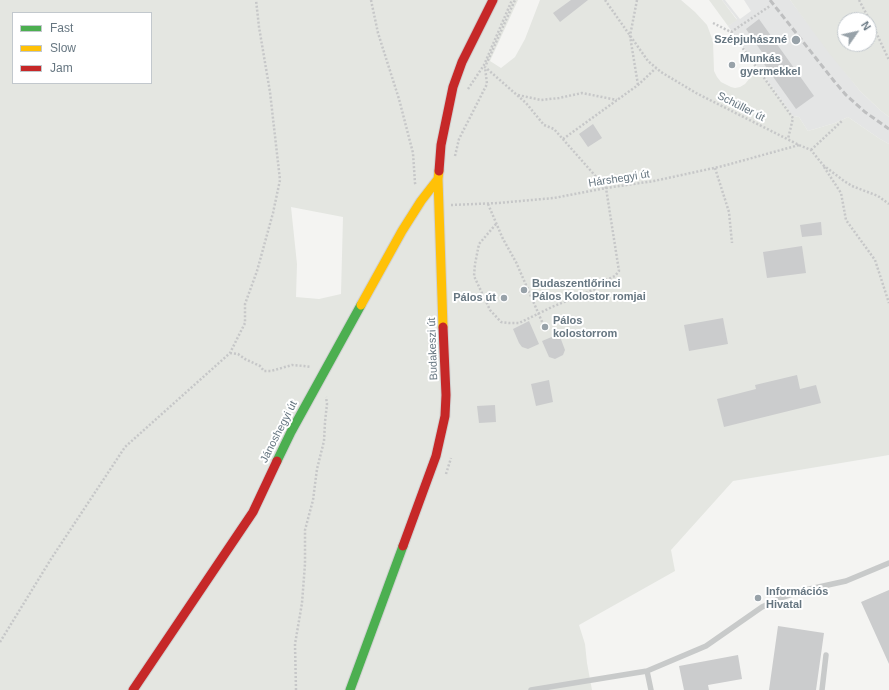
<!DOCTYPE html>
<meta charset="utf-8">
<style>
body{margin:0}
#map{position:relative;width:889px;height:690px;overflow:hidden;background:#f4f4f2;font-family:Helvetica,sans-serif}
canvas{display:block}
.legend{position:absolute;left:12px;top:12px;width:140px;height:72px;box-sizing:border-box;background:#fff;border:1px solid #c2c8cd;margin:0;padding:5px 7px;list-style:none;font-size:12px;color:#667681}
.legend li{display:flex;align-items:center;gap:8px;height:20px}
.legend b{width:20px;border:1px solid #c2c8cd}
.north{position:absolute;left:837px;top:12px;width:40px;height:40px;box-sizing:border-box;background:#fff;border:1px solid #c2c8cd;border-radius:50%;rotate:56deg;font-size:11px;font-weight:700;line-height:16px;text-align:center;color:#667681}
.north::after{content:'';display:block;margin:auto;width:14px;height:18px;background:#98a2a9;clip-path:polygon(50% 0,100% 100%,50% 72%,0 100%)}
</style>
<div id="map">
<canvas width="889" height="690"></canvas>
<ul class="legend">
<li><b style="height:5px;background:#4caf50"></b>Fast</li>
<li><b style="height:5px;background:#ffc107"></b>Slow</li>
<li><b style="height:5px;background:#c62828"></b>Jam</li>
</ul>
<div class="north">N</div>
</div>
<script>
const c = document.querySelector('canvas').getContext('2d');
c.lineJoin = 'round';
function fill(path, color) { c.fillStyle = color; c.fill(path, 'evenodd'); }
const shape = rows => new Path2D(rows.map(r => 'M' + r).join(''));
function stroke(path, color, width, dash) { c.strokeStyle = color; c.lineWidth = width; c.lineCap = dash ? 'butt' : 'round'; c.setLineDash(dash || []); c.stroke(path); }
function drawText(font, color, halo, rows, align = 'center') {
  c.font = font + ' Helvetica,sans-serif'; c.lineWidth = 4; c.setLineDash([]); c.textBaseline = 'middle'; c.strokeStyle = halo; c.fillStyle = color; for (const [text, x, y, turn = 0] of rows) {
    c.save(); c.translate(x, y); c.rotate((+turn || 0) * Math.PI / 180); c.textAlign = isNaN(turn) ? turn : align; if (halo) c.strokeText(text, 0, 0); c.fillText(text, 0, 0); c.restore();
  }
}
fill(shape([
 [722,0,725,0,740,19,751,11,744,0,790,0,860,91,880,110,889,117,889,144,880,139,848,117,835,123,808,131,799,117,793,116,728,26,737,19]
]), '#e4e5e5');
fill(shape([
 [0,0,518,0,490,61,501,68,515,57,525,39,540,0,681,0,695,12,707,25,713,41,714,71,717,77,721,82,731,87,735,88,740,87,745,84,758,68,793,116,799,117,808,131,835,123,848,117,880,139,889,144,889,455,733,481,671,550,675,571,579,625,585,644,587,663,592,690,0,690],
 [13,13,151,13,151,83,13,83],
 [291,207,343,217,341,294,319,299,296,297,297,264],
 [709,0,722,0,737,20,728,26],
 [790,0,889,0,889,117,880,110,860,91,829,53],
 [845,20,869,20,869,44,845,44]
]), '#e4e6e1');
fill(shape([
 [571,0,588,0,560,22,553,13],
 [759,19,814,96,796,109,764,64,768,61,746,29],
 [593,124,602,138,588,147,579,134],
 [821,222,822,235,802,237,800,225],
 [802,246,806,273,767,278,763,252],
 [723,318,728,344,689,351,684,325],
 [529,321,539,344,528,349,522,347,519,343,513,329],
 [559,334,565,350,563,355,555,359,549,357,542,341],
 [797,375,800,389,816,385,821,403,724,427,717,399,756,389,755,385],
 [549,380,553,402,536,406,531,384],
 [495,405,496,422,479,423,477,406],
 [889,590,889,664,861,602],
 [778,626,824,633,816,690,769,690],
 [738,655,742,679,708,685,709,690,684,690,679,666]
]), '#cbcccd');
const fast = shape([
 [277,461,291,432,361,305],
 [350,690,403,546]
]);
const slow = shape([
 [439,171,438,179,443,327],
 [361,305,402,231,421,201,438,179]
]);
const jam = shape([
 [439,171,441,145,453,87,462,62,493,0],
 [403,546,436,456,445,416,446,395,443,327],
 [133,690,253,512,277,461]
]);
stroke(fast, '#d1d2d2', 11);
stroke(slow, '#d1d2d2', 11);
stroke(jam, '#d1d2d2', 11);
stroke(shape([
 [371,0,378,33,399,99,413,153,415,183,416,186],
 [605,0,648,61,661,72,696,93,799,145,811,150,823,165,844,181,852,186,878,196,889,204],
 [637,0,630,36,638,85],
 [859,0,874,28,889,60],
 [713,23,731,32,770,6],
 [731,32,793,118,788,139],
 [468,89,484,65,512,0],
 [518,95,541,100,559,98,582,93,617,100],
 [563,139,638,85,656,68],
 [811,150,843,120],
 [455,156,459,139,487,84,485,67],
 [824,167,841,193,846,220,875,260,889,303],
 [715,168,729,212,732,243],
 [488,204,503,239,516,262,543,324],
 [451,205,498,203,554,198,606,188,654,181,723,166,799,145],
 [496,224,479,244,475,264,474,276,490,310,501,322,509,323,519,323,552,307,595,289,600,283,615,276,619,271,606,188,554,129,544,125,526,103,485,67,515,0],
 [230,353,238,354,245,359,260,366,264,371,271,371,292,365,304,366,311,367],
 [446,474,451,458],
 [0,642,51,559,125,447,230,353,245,323,245,304,257,271,273,213,280,180,270,92,259,27,256,0],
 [296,690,295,644,302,603,305,564,305,530,313,500,317,469,324,441,325,422,327,404,326,397]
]), '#c6c7c8', 2.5, [2, 2]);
stroke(shape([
 [647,671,651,690],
 [531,690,647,671,706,646,762,607,781,598,805,590,846,581,889,563],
 [822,690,826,655]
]), '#c8caca', 5.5);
stroke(fast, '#4caf50', 9);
stroke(slow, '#ffc107', 9);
stroke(jam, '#c62828', 9);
stroke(shape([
 [770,0,834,81,846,95,865,112,889,129]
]), '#bebfc0', 3, [6, 3]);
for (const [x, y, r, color] of [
 [796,40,5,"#98a2a9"],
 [732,65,4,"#98a2a9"],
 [524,290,4,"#98a2a9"],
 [504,298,4,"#98a2a9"],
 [545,327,4,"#98a2a9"],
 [758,598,4,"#98a2a9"]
]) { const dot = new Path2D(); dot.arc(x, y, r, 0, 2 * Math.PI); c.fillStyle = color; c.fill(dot); stroke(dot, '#fff', 1.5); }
drawText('bold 11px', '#667681', '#fff', [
 ["Szépjuhászné",787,40,"right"],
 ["Munkás",740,59],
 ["gyermekkel",740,72],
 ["Budaszentlőrinci",532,284],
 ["Pálos Kolostor romjai",532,297],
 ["Pálos út",496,298,"right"],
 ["Pálos",553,321],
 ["kolostorrom",553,334],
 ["Információs",766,592],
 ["Hivatal",766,605]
], 'left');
drawText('11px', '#667681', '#fff', [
 ["Schüller út",741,107,27],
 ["Hárshegyi út",619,179,-9],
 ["Budakeszi út",433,349,-92],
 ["Jánoshegyi út",279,432,-63]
]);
</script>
